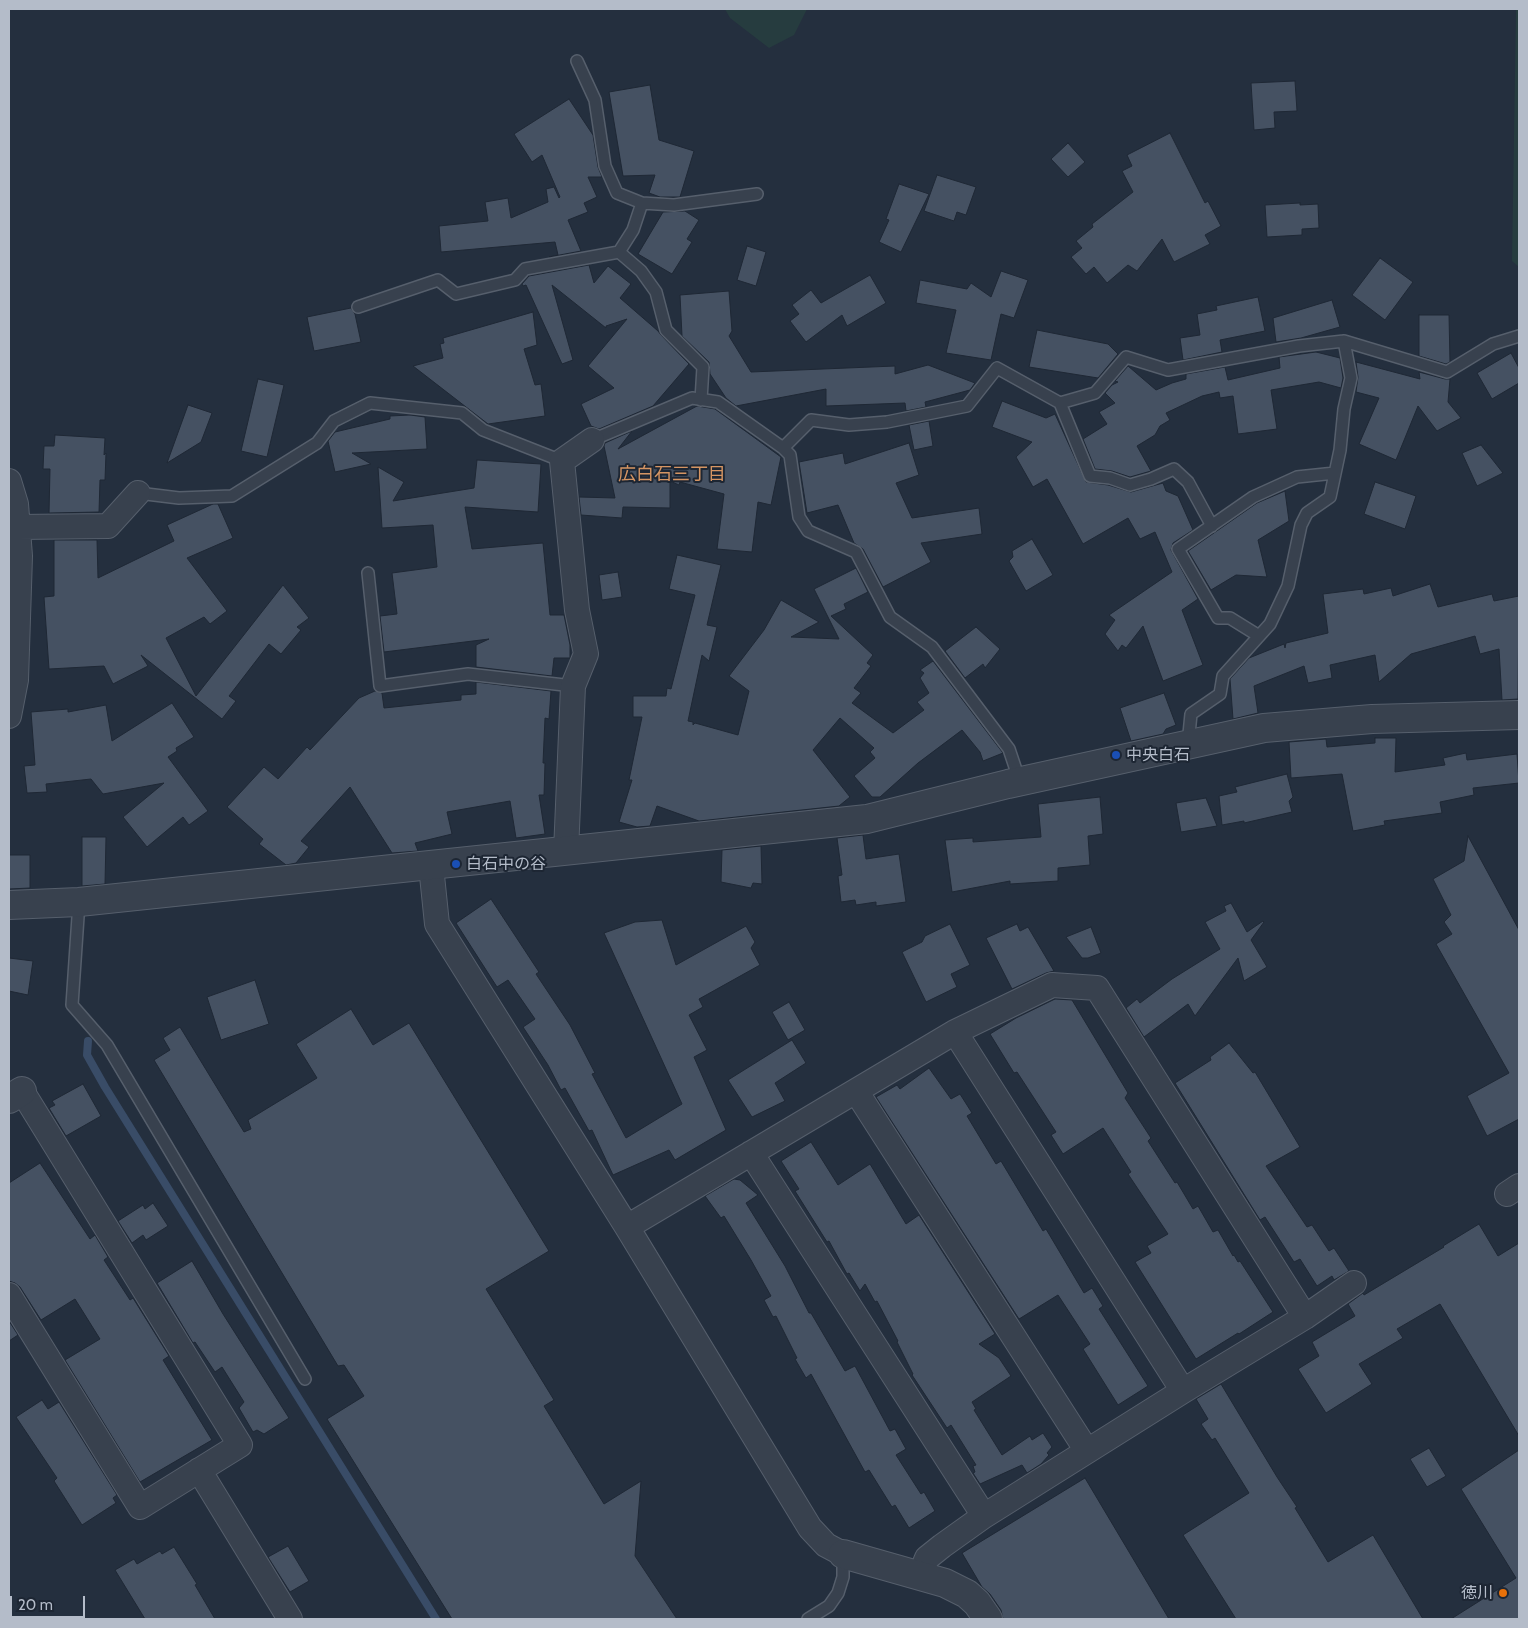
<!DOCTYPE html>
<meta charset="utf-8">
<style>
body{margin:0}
#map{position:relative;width:1528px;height:1628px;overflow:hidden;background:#242f3e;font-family:Cabin,sans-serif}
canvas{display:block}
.frame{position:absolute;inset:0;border:10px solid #b4bcc9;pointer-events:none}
.scale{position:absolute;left:10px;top:1596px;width:75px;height:22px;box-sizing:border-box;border:2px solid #b4bcc9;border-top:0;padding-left:6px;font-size:15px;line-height:18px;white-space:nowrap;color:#b4bcc9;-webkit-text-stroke:4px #1d2633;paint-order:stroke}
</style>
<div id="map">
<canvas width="1528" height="1628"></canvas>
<div class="frame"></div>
<div class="scale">20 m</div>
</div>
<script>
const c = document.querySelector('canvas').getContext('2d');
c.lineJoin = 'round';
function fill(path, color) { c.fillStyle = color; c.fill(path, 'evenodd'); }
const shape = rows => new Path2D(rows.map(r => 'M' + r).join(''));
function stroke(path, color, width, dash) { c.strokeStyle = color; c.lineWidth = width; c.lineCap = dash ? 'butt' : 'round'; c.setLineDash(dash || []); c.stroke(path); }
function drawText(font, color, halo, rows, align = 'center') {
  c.font = font + ' Cabin,"Noto Sans JP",sans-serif'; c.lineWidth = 4; c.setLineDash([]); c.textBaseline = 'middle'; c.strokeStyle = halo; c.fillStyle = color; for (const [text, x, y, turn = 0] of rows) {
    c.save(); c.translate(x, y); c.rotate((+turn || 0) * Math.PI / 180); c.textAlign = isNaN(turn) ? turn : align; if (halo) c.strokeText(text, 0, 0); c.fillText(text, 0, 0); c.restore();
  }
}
fill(shape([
 [725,9,807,9,794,35,769,48,730,18],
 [1516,9,1519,9,1519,267,1512,261]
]), '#263c3f');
stroke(shape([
 [88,1041,87,1055,105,1087,436,1619]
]), '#394c67', 8);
const building = shape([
 [1295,81,1297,111,1274,112,1275,128,1254,130,1251,83,1295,81],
 [650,85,659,140,694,151,680,197,660,197,649,193,655,175,623,176,609,92,650,85],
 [569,99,593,135,598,167,602,177,588,177,597,197,584,203,588,212,568,220,581,251,549,257,558,255,555,242,441,252,439,226,488,221,485,202,508,198,511,218,548,202,546,189,554,187,559,198,560,197,542,155,532,162,514,134,569,99],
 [1170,133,1205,203,1208,201,1221,226,1205,235,1210,244,1174,262,1162,239,1137,271,1128,265,1107,283,1094,267,1086,274,1071,257,1082,248,1076,241,1093,227,1092,224,1133,192,1122,171,1132,166,1127,155,1170,133],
 [1068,143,1085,162,1068,177,1051,159,1068,143],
 [937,175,976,187,966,215,957,212,954,221,924,211,937,175],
 [899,184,929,194,901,252,879,242,889,220,886,219,899,184],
 [1300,203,1300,205,1318,204,1319,228,1302,229,1302,235,1267,237,1265,205,1300,203],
 [685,211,699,220,687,239,692,242,672,274,638,254,663,212,685,211],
 [747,246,766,252,756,286,737,280,747,246],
 [1380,258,1413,282,1385,320,1352,295,1380,258],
 [589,265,594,283,608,266,631,284,620,298,658,331,661,335,689,364,653,406,599,429,591,426,581,404,614,388,588,366,627,319,606,326,606,328,552,285,573,360,562,364,526,285,523,286,522,284,529,276,589,265],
 [1001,271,1028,280,1014,318,1001,314,991,360,946,353,956,310,916,303,920,280,967,289,971,283,991,297,1001,271],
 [870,275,886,303,847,326,842,315,806,342,790,321,799,314,792,305,811,290,821,303,870,275],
 [729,291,732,331,729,336,751,372,895,366,895,374,928,365,975,383,970,390,925,402,926,407,906,411,905,403,826,406,826,389,736,406,726,398,710,374,709,362,682,336,680,295,729,291],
 [1258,297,1265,331,1220,340,1222,352,1183,360,1180,338,1200,335,1197,314,1217,310,1216,306,1258,297],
 [1332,300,1340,327,1301,338,1276,342,1273,318,1332,300],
 [351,308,355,314,361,342,314,351,307,317,351,308],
 [533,312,537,345,524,349,535,385,541,384,545,416,488,424,413,366,443,358,440,344,444,343,443,338,533,312],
 [1419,315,1449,315,1450,362,1446,364,1419,356,1419,315],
 [1037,330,1108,344,1118,354,1098,378,1029,367,1037,330],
 [1316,352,1340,358,1343,378,1341,388,1319,382,1271,390,1277,429,1238,434,1233,396,1220,398,1219,392,1202,396,1166,413,1170,420,1160,426,1155,435,1137,446,1151,471,1130,477,1112,471,1095,469,1083,439,1107,424,1099,412,1115,403,1105,393,1112,385,1118,382,1115,381,1128,366,1156,390,1172,383,1186,379,1186,374,1225,367,1228,380,1280,368,1279,357,1316,352],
 [1511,353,1519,368,1519,383,1492,399,1477,373,1511,353],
 [1356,362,1420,379,1419,372,1445,379,1450,379,1448,402,1461,418,1437,431,1418,406,1396,460,1359,444,1379,398,1356,392,1358,377,1356,362],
 [258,379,284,385,267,457,241,451,258,379],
 [1002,401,1046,418,1055,414,1086,482,1108,485,1131,492,1163,483,1166,491,1178,496,1193,530,1173,543,1171,550,1198,599,1182,610,1203,665,1163,681,1143,626,1126,648,1122,645,1118,651,1105,634,1115,620,1109,615,1172,572,1155,532,1140,539,1128,518,1083,544,1047,479,1033,487,1016,457,1032,442,992,427,1002,401],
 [188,405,212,413,201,442,167,463,188,405],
 [697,406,715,409,781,457,771,505,758,502,752,552,717,549,724,494,680,482,679,485,670,481,670,508,623,507,622,518,581,515,579,497,615,498,604,446,605,443,632,431,618,449,697,406],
 [410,415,425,417,427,449,352,453,371,464,335,472,328,441,335,432,390,419,390,416,410,415],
 [929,421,933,446,914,450,909,425,929,421],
 [55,435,105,438,104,455,106,453,105,480,100,480,99,512,49,513,50,469,43,469,44,446,54,446,55,435],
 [909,443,919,475,896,483,912,518,979,508,982,534,921,543,931,562,883,587,863,549,854,543,838,505,807,513,799,462,843,453,845,464,909,443],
 [1481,445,1503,473,1477,486,1462,453,1481,445],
 [477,460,541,464,538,512,465,507,472,549,543,543,550,615,564,615,570,645,570,658,554,658,552,676,476,667,476,645,489,639,384,652,380,616,397,614,392,573,437,567,433,525,382,528,378,467,404,482,393,501,474,488,477,460],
 [1375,482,1416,496,1405,529,1364,514,1375,482],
 [1285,491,1289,521,1258,540,1267,577,1236,575,1211,590,1188,551,1257,503,1285,491],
 [213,504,218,504,233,538,187,558,227,611,210,624,204,617,166,638,196,696,283,585,309,618,297,627,301,630,281,654,269,644,229,696,236,701,222,719,141,655,148,666,113,684,104,666,49,669,44,597,54,596,54,540,97,540,98,578,174,541,167,525,213,504],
 [1032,539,1053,575,1026,591,1009,561,1013,557,1012,551,1032,539],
 [677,555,721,565,707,625,717,627,709,661,702,655,688,721,693,722,693,725,695,723,738,735,749,691,729,676,764,630,781,600,819,622,791,637,839,639,814,589,856,568,868,592,844,604,846,609,831,616,873,655,867,663,871,666,854,688,861,693,852,703,893,733,924,710,917,702,929,693,920,678,924,673,920,670,933,661,1003,753,983,761,980,752,962,730,918,763,880,797,872,797,854,776,875,758,870,752,874,748,840,718,813,750,850,797,839,806,699,821,657,806,650,826,637,827,619,822,632,780,629,780,642,717,633,717,633,696,666,696,667,688,671,689,695,595,669,589,677,555],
 [618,572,622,597,602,600,599,575,618,572],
 [1430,584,1438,607,1492,594,1494,601,1519,596,1518,699,1502,700,1499,649,1480,654,1475,636,1411,654,1379,682,1375,655,1330,665,1332,678,1308,683,1304,666,1254,686,1258,713,1233,719,1230,679,1249,658,1284,644,1285,648,1286,643,1328,633,1323,594,1363,589,1364,594,1391,588,1393,596,1430,584],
 [976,627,1000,649,985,668,983,664,965,678,945,651,976,627],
 [476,682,551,691,549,719,545,718,543,763,545,763,544,795,539,795,545,834,516,838,510,801,447,812,452,834,415,843,418,851,392,853,350,787,301,841,309,847,296,863,286,865,259,844,263,839,227,807,264,767,278,779,307,747,310,750,359,698,375,691,382,693,384,708,461,700,461,695,476,694,476,682],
 [1164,693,1176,725,1166,729,1163,734,1131,741,1120,708,1164,693],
 [172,703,194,737,176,748,177,751,168,757,208,811,189,825,183,817,147,847,123,817,164,783,103,794,91,779,46,784,47,792,27,793,24,766,35,765,31,712,68,709,68,712,106,705,112,741,172,703],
 [1375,738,1396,738,1395,772,1445,765,1443,758,1466,753,1467,760,1517,754,1519,783,1473,788,1474,795,1440,802,1442,813,1384,821,1385,825,1353,831,1342,774,1291,778,1289,742,1326,739,1327,747,1375,743,1375,738],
 [1287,774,1293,797,1289,801,1292,812,1244,823,1244,821,1222,825,1219,796,1237,792,1235,787,1287,774],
 [1100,797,1103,834,1088,836,1090,865,1058,868,1058,881,1010,884,1010,881,952,892,945,840,973,838,973,842,1041,837,1038,804,1100,797],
 [1206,798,1217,826,1181,832,1176,803,1206,798],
 [863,835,866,859,899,854,906,902,876,906,876,902,856,905,855,900,841,902,838,876,842,875,837,838,863,835],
 [1468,836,1519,930,1519,1119,1487,1136,1467,1096,1509,1073,1436,944,1452,934,1444,922,1451,915,1433,879,1464,861,1468,836],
 [82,837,106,837,105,884,82,886,82,837],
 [761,846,762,884,753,883,751,888,721,882,722,850,761,846],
 [9,855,30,855,30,888,9,889,9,855],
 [491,899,539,972,536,974,570,1025,595,1073,592,1074,626,1138,682,1104,604,933,635,922,662,920,676,965,746,926,755,942,751,948,760,965,699,999,703,1007,689,1015,707,1050,694,1057,726,1130,675,1160,669,1150,613,1175,592,1130,589,1131,565,1088,561,1090,548,1065,523,1027,535,1019,508,980,497,987,456,923,491,899],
 [1231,903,1247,932,1263,921,1264,922,1251,940,1267,967,1244,981,1238,958,1195,1016,1188,1004,1144,1037,1126,1008,1137,999,1140,1003,1172,979,1220,949,1205,922,1226,911,1224,906,1231,903],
 [950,924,970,965,951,974,957,987,926,1002,902,952,922,942,925,936,950,924],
 [1017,924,1020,931,1028,927,1054,971,1046,973,1012,989,986,938,1017,924],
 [1091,927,1101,953,1088,958,1082,958,1066,937,1091,927],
 [9,958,33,961,28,995,9,991,9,958],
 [255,980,269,1024,221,1040,207,997,255,980],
 [1055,999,1072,1000,1128,1093,1125,1098,1151,1138,1148,1141,1175,1183,1177,1182,1193,1209,1198,1206,1213,1232,1218,1230,1233,1256,1234,1255,1238,1262,1240,1261,1273,1312,1239,1334,1238,1333,1196,1359,1135,1262,1151,1253,1147,1246,1168,1234,1128,1174,1131,1172,1103,1128,1063,1154,1051,1135,1056,1132,1017,1072,1014,1073,990,1034,1016,1018,1055,999],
 [789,1002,805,1030,788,1040,772,1012,789,1002],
 [351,1009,373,1045,409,1023,549,1251,486,1289,554,1400,544,1406,604,1504,641,1481,635,1556,677,1619,452,1619,327,1419,364,1396,344,1365,338,1366,154,1060,170,1050,163,1038,180,1027,244,1132,251,1129,248,1120,317,1078,296,1044,351,1009],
 [792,1040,806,1063,775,1083,785,1101,752,1117,728,1080,792,1040],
 [1229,1043,1253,1073,1255,1072,1300,1147,1266,1166,1307,1227,1312,1225,1329,1251,1334,1248,1349,1271,1334,1280,1332,1276,1317,1286,1300,1259,1294,1262,1265,1217,1260,1220,1175,1083,1211,1060,1210,1057,1229,1043],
 [929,1068,951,1099,960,1094,972,1113,967,1116,996,1164,1001,1161,1043,1231,1046,1229,1084,1293,1092,1288,1103,1306,1099,1309,1148,1386,1118,1405,1083,1349,1090,1344,1058,1295,1019,1319,876,1097,897,1085,900,1089,929,1068],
 [83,1084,101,1116,66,1136,49,1108,55,1105,52,1101,83,1084],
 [811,1142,838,1185,870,1164,906,1224,919,1215,995,1334,979,1344,999,1358,1011,1376,972,1402,976,1409,974,1410,1002,1455,1030,1436,1032,1440,1043,1433,1052,1447,1047,1453,1049,1455,1041,1464,1027,1473,1022,1465,980,1484,973,1473,975,1472,973,1466,976,1465,951,1425,947,1428,912,1375,913,1374,897,1342,898,1341,877,1301,875,1302,865,1284,860,1291,849,1273,847,1274,829,1241,827,1242,795,1191,799,1189,781,1161,811,1142],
 [40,1163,90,1239,95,1235,108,1257,104,1260,130,1300,133,1298,169,1356,163,1360,212,1440,140,1482,65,1360,100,1339,75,1299,41,1320,20,1287,15,1283,9,1281,9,1183,40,1163],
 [734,1179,740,1180,758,1195,746,1203,785,1266,809,1313,811,1313,845,1371,855,1366,890,1431,895,1429,906,1449,896,1455,921,1494,924,1492,935,1511,909,1528,895,1505,892,1507,869,1470,865,1472,811,1374,806,1378,795,1359,797,1358,776,1316,773,1317,764,1300,771,1296,751,1260,724,1216,721,1218,705,1196,734,1179],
 [153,1203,168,1226,146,1240,143,1235,132,1243,118,1221,143,1205,145,1209,153,1203],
 [1479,1224,1498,1256,1519,1243,1519,1436,1440,1304,1397,1329,1403,1338,1359,1364,1372,1384,1326,1413,1298,1369,1319,1356,1312,1342,1355,1316,1348,1304,1363,1293,1364,1295,1444,1247,1443,1246,1479,1224],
 [192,1261,223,1314,289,1418,264,1434,257,1430,253,1432,239,1408,244,1402,222,1367,215,1372,195,1342,193,1343,157,1283,192,1261],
 [9,1321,18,1335,9,1341,9,1321],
 [1221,1384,1277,1477,1297,1507,1295,1508,1328,1562,1373,1535,1423,1619,1236,1619,1183,1535,1249,1493,1215,1438,1212,1440,1201,1424,1208,1419,1196,1399,1221,1384],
 [42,1400,48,1409,59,1402,117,1495,113,1498,116,1503,82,1525,54,1481,57,1478,16,1417,42,1400],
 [1429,1448,1446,1476,1427,1487,1410,1459,1429,1448],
 [1519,1450,1519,1619,1451,1619,1516,1578,1461,1489,1519,1450],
 [1085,1478,1169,1619,1003,1619,1001,1610,990,1594,982,1587,962,1553,1085,1478],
 [288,1546,309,1581,290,1592,268,1557,288,1546],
 [174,1547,197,1584,195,1585,215,1619,145,1619,115,1570,134,1559,137,1564,160,1551,162,1554,174,1547]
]);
fill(building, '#455162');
stroke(building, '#1f2835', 1);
const service = shape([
 [577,61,595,100,605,166,617,193,642,203,633,230,619,252],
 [642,203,674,205,757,194],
 [358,307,438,280,456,294,515,280,525,269,619,252,641,271,656,292,666,330,703,367,701,400],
 [1060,403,1090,476,1110,478,1130,485,1151,479,1174,469,1188,482,1212,526],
 [592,440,692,398,718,402,783,448,811,420,849,425,887,422,967,406,997,368,1060,403,1095,393,1126,357,1168,370,1299,346,1344,341,1447,372,1493,344,1519,336],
 [783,448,790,455,799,517,808,531,856,552,890,617,932,647,1009,749,1020,782],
 [138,493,179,498,232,496,317,443,334,421,370,403,462,413,483,430,562,461],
 [368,573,380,686,468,674,573,686],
 [1259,636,1230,618,1218,618,1178,549,1253,497,1297,477,1335,473],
 [1188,744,1191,714,1220,694,1223,676,1270,624,1288,586,1301,525,1307,513,1330,497,1340,450,1344,409,1351,378,1344,341],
 [79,902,72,1005,107,1045,305,1379],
 [808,1619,829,1606,838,1593,843,1577,843,1554]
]);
const minor = shape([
 [9,481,16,504,20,556,16,680,9,716],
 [18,527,108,526,138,493],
 [566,852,573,686,586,654,577,610,562,461,592,440],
 [431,866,437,924,627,1227,810,1528,826,1545,843,1554],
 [955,1032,1183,1391],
 [856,1091,1087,1451],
 [751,1153,984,1516],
 [1507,1194,1519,1186],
 [627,1227,955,1032,1052,985,1097,988,1305,1317],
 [9,1295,140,1507,240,1445,22,1091],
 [199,1470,290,1619],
 [920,1575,927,1558,942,1546,984,1516,1183,1391,1305,1317,1354,1283]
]);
const tertiary = shape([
 [9,905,79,902,867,819,1008,784,1264,728,1372,719,1519,715],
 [9,1099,22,1091],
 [843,1554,945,1583,967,1594,977,1603,988,1619]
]);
stroke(service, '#565f6c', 14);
stroke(minor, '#565f6c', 26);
stroke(tertiary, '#565f6c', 30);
stroke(service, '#38414e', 11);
stroke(minor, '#38414e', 24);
stroke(tertiary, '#38414e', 28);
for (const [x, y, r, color] of [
 [1116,755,5,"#1a4fb4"],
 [456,864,5,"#1a4fb4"],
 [1503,1593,5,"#e8710a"]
]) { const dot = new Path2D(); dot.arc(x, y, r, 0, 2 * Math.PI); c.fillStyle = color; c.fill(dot); stroke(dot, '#1d2633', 2); }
drawText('16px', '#b4bcc9', '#1d2633', [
 ["中央白石",1126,755],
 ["白石中の谷",466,864],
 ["徳川",1493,1593,"right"]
], 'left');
drawText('18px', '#d59563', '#1d2633', [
 ["広白石三丁目",672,475]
]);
</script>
